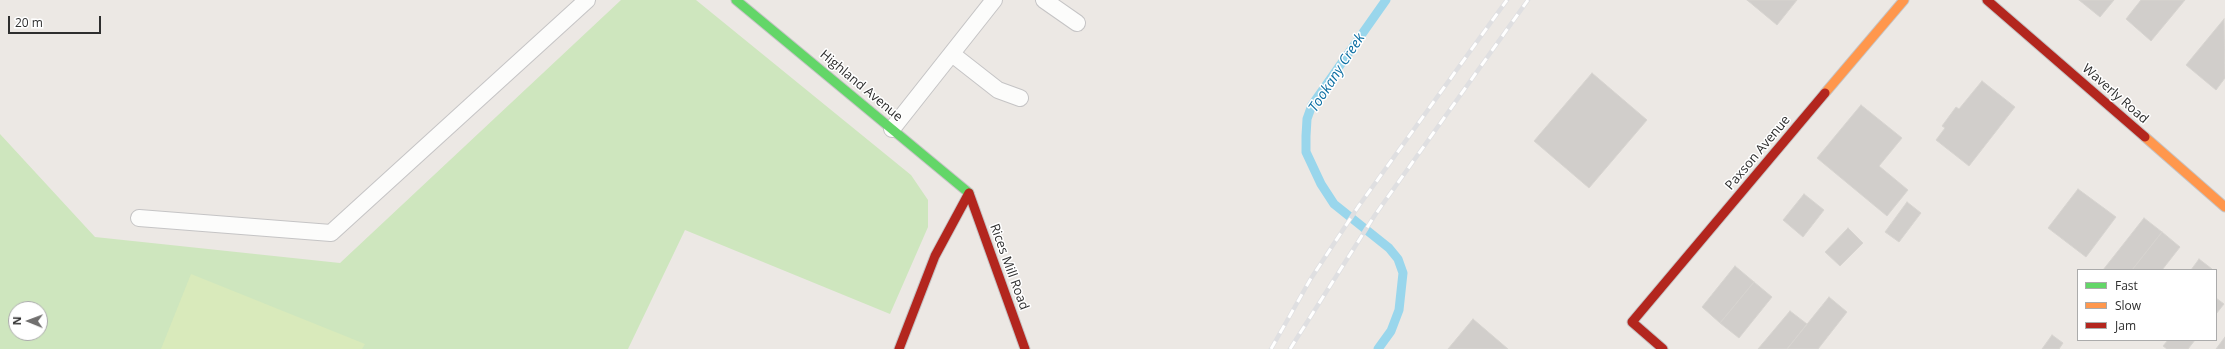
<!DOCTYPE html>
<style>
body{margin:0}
#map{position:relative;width:2225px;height:349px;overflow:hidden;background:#ece8e4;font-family:"Open Sans",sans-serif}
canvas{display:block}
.legend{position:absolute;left:2077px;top:269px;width:140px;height:72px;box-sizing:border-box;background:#fff;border:1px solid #ababab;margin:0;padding:5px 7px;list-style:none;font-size:12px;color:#2e2e2e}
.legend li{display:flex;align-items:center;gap:8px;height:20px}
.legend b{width:20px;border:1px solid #ababab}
.north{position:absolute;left:8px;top:301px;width:40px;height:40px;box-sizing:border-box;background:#fff;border:1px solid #ababab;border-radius:50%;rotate:271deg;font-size:11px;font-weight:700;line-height:16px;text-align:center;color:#2e2e2e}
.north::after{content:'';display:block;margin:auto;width:14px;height:18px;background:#706f6e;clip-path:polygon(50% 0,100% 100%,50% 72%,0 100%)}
.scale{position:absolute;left:8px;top:16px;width:93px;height:18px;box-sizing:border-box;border:2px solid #2e2e2e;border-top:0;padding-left:5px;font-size:12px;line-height:14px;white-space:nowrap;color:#2e2e2e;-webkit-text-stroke:3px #fff;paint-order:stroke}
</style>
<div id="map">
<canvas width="2225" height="349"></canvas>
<ul class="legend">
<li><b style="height:5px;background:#63d668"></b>Fast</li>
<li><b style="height:5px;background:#ff974d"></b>Slow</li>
<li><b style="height:5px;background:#b3261e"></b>Jam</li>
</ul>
<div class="north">N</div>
<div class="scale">20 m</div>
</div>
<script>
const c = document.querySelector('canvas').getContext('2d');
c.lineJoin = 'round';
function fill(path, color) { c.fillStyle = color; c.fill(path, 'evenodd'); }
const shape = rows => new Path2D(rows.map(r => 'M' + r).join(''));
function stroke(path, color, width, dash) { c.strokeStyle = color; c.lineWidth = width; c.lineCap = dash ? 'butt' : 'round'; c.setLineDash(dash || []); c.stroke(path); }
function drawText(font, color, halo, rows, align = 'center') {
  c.font = font + ' "Open Sans",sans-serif'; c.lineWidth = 3; c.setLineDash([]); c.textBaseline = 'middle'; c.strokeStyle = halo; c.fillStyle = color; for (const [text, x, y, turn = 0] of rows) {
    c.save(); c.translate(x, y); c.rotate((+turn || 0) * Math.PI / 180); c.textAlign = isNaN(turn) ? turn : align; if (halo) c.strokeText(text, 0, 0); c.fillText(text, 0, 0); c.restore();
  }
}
fill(shape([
 [621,0,696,0,911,175,928,200,928,227,890,314,685,230,628,349,0,349,0,134,95,237,340,263],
 [16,309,40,309,40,333,16,333]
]), '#cee6be');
fill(shape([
 [191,274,365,344,362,349,161,349]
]), '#d9eabb');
stroke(shape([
 [1378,349,1391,331,1399,310,1403,273,1398,259,1389,248,1334,204,1321,184,1306,152,1306,136,1307,119,1312,105,1386,0]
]), '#99d6ec', 9);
const building = shape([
 [1747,0,1797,0,1777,25,1747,0],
 [2079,0,2114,0,2100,17,2079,0],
 [2141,0,2185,0,2151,41,2126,19,2141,0],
 [2224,19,2225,78,2216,90,2186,65,2224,19],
 [1592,73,1647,120,1589,188,1534,141,1592,73],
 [1982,81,2015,107,1969,166,1936,140,1945,128,1942,126,1956,107,1959,109,1982,81],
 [1861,105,1902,138,1879,166,1908,190,1887,216,1817,158,1861,105],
 [2078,189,2116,217,2086,257,2048,228,2078,189],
 [1804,194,1824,210,1803,237,1783,220,1804,194],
 [1907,202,1921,213,1899,242,1885,232,1907,202],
 [2144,218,2162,232,2132,270,2103,270,2144,218],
 [1848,228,1863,243,1840,266,1825,252,1848,228],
 [2162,232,2180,247,2162,270,2132,270,2162,232],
 [2199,259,2212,269,2211,270,2191,270,2199,259],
 [1735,266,1754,282,1720,323,1702,307,1735,266],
 [1754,282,1772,297,1739,338,1720,323,1754,282],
 [1829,297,1847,312,1818,349,1787,349,1829,297],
 [2216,298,2224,304,2216,314,2216,298],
 [1790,311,1807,324,1787,349,1758,349,1790,311],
 [1473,319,1508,349,1448,349,1473,319],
 [2052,335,2063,343,2059,349,2042,349,2052,335],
 [2225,337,2225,349,2216,349,2225,337],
 [2168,340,2195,340,2188,349,2167,349,2163,346,2168,340]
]);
fill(building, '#d1cecb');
stroke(building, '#d7d4d0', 1);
const lane = shape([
 [1044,0,1077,23],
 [952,54,998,90,1020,98],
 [892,129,994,0],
 [139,218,331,233,587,0]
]);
const fast = shape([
 [736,0,969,193]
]);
const slow = shape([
 [1825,93,1904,0],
 [2145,137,2225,207]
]);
const jam = shape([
 [1987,0,2145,137],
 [969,193,1025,349],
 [899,349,935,256,969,193],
 [1663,349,1632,322,1825,93]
]);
stroke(lane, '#c5c4c5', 18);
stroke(fast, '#c5c4c5', 11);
stroke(slow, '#c5c4c5', 11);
stroke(jam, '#c5c4c5', 11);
stroke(lane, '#fcfcfb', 16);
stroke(fast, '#63d668', 9);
stroke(slow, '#ff974d', 9);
stroke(jam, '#b3261e', 9);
const rail = shape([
 [1271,349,1310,280,1358,207,1507,0],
 [1290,349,1375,215,1528,0]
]);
stroke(rail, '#dfdfe1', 4.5);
stroke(rail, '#fff', 3, [9]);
drawText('13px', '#2e2e2e', '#fff', [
 ["Highland Avenue",861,86,40],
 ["Waverly Road",2115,94,41],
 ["Paxson Avenue",1758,153,-50],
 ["Rices Mill Road",1009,267,70]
]);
drawText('italic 14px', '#0d6fa3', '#fff', [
 ["Tookany Creek",1337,73,-57]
]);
</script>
